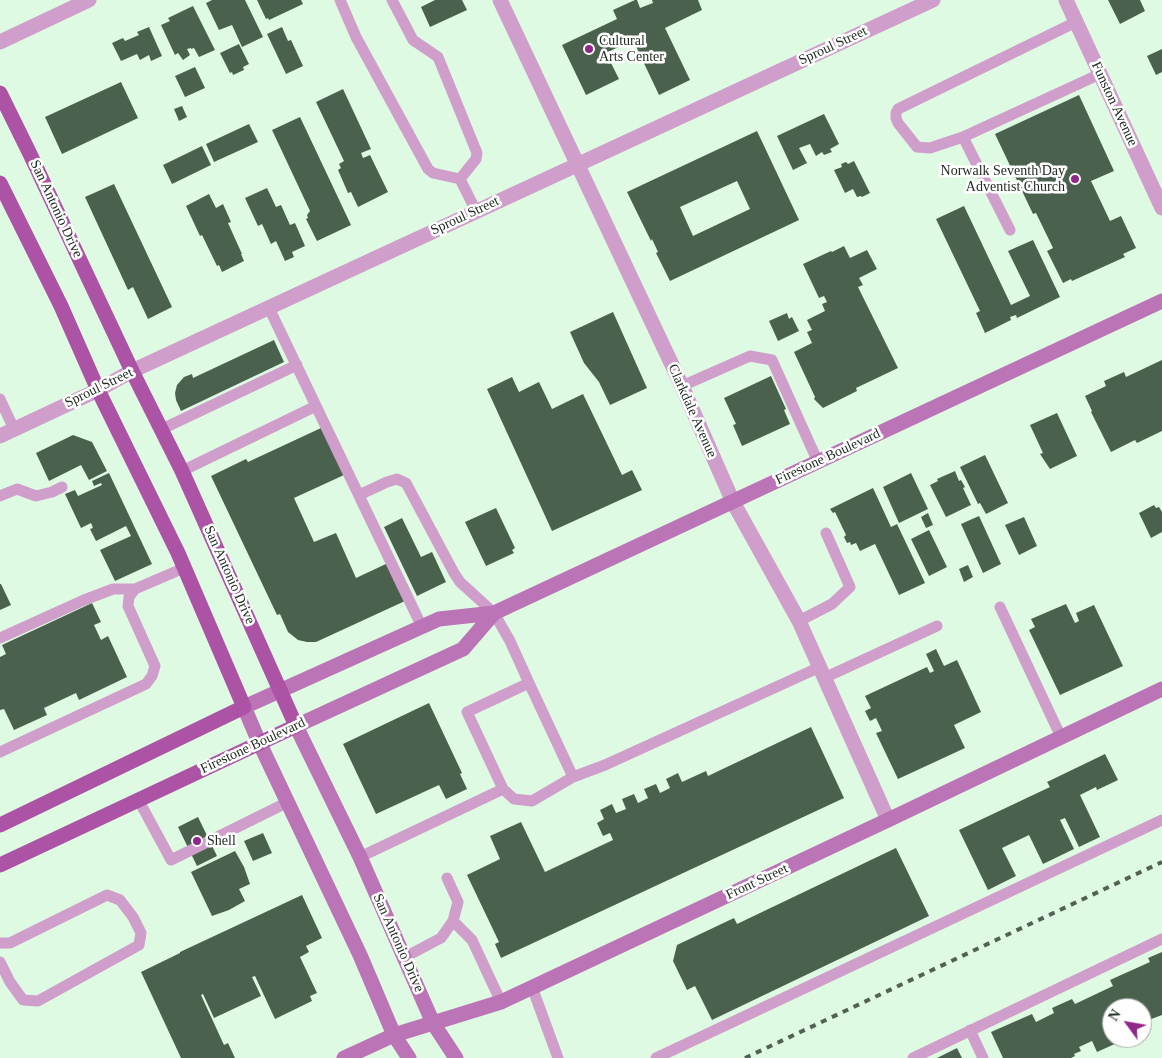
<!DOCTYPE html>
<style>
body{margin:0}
#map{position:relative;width:1162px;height:1058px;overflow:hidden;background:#dffae3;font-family:"Times New Roman",serif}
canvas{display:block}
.north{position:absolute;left:1102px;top:998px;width:50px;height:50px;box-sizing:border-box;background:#fff;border:1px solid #a6aba7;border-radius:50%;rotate:302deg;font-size:14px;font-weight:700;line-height:20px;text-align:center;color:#212c23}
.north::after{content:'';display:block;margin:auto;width:18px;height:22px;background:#90278b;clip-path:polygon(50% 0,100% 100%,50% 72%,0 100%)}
</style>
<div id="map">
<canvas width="1162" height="1058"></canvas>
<div class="north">N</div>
</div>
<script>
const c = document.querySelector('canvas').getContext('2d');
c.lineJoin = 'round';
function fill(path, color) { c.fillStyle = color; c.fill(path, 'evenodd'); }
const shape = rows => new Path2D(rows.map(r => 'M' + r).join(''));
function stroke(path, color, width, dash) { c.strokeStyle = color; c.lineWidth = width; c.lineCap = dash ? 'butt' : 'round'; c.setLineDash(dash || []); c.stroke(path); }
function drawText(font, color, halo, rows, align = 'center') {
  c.font = font + ' "Times New Roman",serif'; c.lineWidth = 5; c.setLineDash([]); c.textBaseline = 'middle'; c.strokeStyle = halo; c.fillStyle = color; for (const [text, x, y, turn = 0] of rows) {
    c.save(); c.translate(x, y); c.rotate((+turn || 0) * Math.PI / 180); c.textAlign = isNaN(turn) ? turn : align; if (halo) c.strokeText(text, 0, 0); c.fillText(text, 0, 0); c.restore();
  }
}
fill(shape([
 [212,0,245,0,263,37,242,47,232,25,219,30,206,3],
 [257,0,301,0,303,4,269,20,268,18,266,19],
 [435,0,462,0,467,10,430,27,421,7],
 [635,0,637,0,640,8,653,3,652,0,698,0,702,10,665,28,690,80,659,95,633,40,606,53,619,79,586,95,562,45,617,19,613,10],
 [1108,0,1140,0,1145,11,1120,24],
 [193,6,215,50,199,57,194,48,191,49,191,48,187,49,190,55,183,60,178,53,175,55,161,25,170,21,168,18],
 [149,27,162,56,151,61,149,55,140,60,137,54,121,61,112,43,123,38,125,41,139,35,137,32],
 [282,27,288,41,291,40,303,66,286,74,267,34],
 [239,44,249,64,243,67,244,70,233,75,232,72,230,73,220,53],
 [1162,49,1162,72,1156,75,1147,56],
 [195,67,205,88,185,97,175,76],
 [121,82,138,118,62,154,45,117],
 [343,89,371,149,361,153,363,158,370,155,388,192,358,207,351,192,348,193,338,170,341,168,339,164,344,161,316,102],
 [1079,95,1114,171,1091,181,1110,221,1121,216,1136,248,1123,254,1125,257,1072,281,1071,279,1063,283,1047,251,1053,248,1036,213,1033,214,995,134],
 [182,106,187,117,179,121,174,109],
 [824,114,839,144,830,149,832,152,824,155,822,152,816,156,810,144,799,148,807,163,793,170,777,136],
 [300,117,351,225,317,241,306,219,308,218,307,215,310,211,272,130],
 [249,124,258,142,214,162,206,144],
 [757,131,799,220,670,281,656,253,658,252,652,239,651,241,627,192],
 [737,181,750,209,693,236,680,207],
 [202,146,211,165,172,184,163,165],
 [854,161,870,193,862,197,861,196,857,197,853,189,845,193,834,170,842,167,841,164,846,162,848,164],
 [114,184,172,307,148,319,133,287,128,290,85,197],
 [267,188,276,207,281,205,290,225,295,223,305,246,292,252,294,257,285,261,276,241,271,244,262,224,258,226,245,198],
 [209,194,216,208,223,204,231,222,228,223,242,254,241,254,244,261,222,272,219,265,217,266,202,235,200,236,186,206],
 [964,206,1011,305,1030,296,1008,251,1033,240,1060,297,1017,318,1016,315,1010,317,1011,320,985,333,976,313,980,311,936,219],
 [844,246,850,258,867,250,877,269,859,278,863,285,858,287,898,368,856,388,857,391,823,408,814,399,815,397,794,352,812,343,807,332,812,330,807,320,825,311,822,304,827,302,824,296,819,298,803,264,831,251,832,252],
 [613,312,647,388,610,405,599,382,584,363,570,332],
 [787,313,789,319,792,317,799,331,778,341,769,321],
 [274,340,284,362,181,411,176,400,175,393,177,385,184,377,192,374,193,378],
 [1162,360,1162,431,1137,443,1135,440,1111,452,1091,412,1092,411,1085,396,1106,386,1104,381,1124,372,1126,377],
 [771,376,786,409,784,410,790,424,742,446,733,425,736,424,724,398],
 [512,377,519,392,539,382,552,409,583,394,622,475,632,470,642,490,552,531,487,389],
 [1057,413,1077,456,1050,469,1040,454,1043,453,1030,425],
 [321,428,344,475,294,498,314,542,336,533,356,578,388,563,405,601,316,642,307,642,298,640,288,632,280,614,277,615,211,476,246,459,248,462],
 [73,435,92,442,107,471,89,480,81,465,49,481,36,453],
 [985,455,1008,503,986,514,980,503,978,504,960,467],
 [955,471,959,481,961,480,965,487,963,488,971,505,946,517,930,485,938,481,937,479],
 [109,473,152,564,115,581,100,550,131,536,126,526,96,541,90,529,93,528,91,523,81,528,65,494,75,490,78,496,102,485,101,483,94,486,92,481],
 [911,473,928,509,899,523,883,487],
 [873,488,891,527,897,524,925,583,899,595,875,544,860,551,856,543,851,545,850,542,847,543,844,537,846,535,835,512,833,513,830,509],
 [1154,505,1156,508,1159,507,1162,512,1162,532,1151,538,1139,513],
 [496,508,515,548,512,550,514,553,486,566,465,522],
 [928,513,933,525,926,528,921,517],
 [979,516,1001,564,983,573,961,524],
 [1024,517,1037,546,1019,555,1005,525],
 [402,518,421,557,432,552,446,582,417,596,384,527],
 [929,530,947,567,929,576,911,539],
 [968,565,973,577,964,582,959,569],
 [0,584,1,584,11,605,0,610],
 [92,603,101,622,94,625,101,640,108,636,127,677,79,700,76,693,44,708,47,715,14,730,4,709,0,710,0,657,6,654,2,645],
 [1066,604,1075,623,1079,621,1076,613,1094,605,1123,666,1060,695,1029,630,1035,627,1031,619],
 [936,649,944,666,957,660,981,712,954,725,965,748,898,779,876,733,882,731,876,718,870,721,865,711,871,708,865,696,927,667,930,673,934,671,926,654],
 [429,703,462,773,460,774,467,789,446,799,439,785,376,814,343,744],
 [811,727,844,798,501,958,495,944,499,942,467,875,500,859,490,836,521,822,545,872,613,840,610,833,603,836,597,823,604,819,600,810,612,804,616,813,626,809,622,799,634,794,638,803,648,798,644,789,656,784,660,793,670,788,666,779,678,773,682,782,706,771,708,776],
 [1105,754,1118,780,1097,790,1096,787,1080,795,1100,837,1079,847,1065,818,1060,820,1074,849,1043,864,1029,835,1002,848,1016,876,988,890,959,830,1050,787,1047,782],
 [198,817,217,856,197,866,178,827],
 [263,833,272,853,253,861,244,841],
 [896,848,929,916,712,1020,695,986,687,990,673,961,677,945,734,918,737,924],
 [235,851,244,867,250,884,239,889,245,901,229,910,212,916,191,872],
 [302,895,322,938,306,946,309,952,300,957,317,993,310,996,312,1001,275,1019,255,976,252,977,261,996,214,1018,203,994,201,995,224,1045,228,1043,235,1058,181,1058,141,972,180,953,180,952],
 [1162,952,1162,1015,1146,1021,1144,1017,1142,1018,1142,1008,1112,1008,1112,1038,1128,1038,1097,1052,1092,1041,1079,1047,1081,1051,1074,1054,1075,1056,1071,1058,1003,1058,991,1032,1032,1014,1036,1022,1054,1013,1052,1008,1072,999,1075,1004,1113,986,1110,980,1150,962,1148,958],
 [957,1048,962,1058,937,1058]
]), '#4a614e');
stroke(shape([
 [340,0,356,37,428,169,433,173,460,179,476,159,477,153,438,57,413,40,392,0],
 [963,137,930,148,917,147,898,123,896,118,896,113,898,109,1076,22],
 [460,179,476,211],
 [1010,230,963,137,1100,74],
 [269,308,422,627],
 [682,386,750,356,772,360,818,462],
 [0,399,14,429],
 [162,429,297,365],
 [182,471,316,406],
 [359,495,387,482,397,479,406,483,454,573,460,582,494,613,510,641,529,683],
 [0,496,17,489,36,496,52,492,62,487],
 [1000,607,1061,737],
 [799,621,832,604,850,587,826,533],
 [0,638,84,600,113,589,135,589],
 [824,678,937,626],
 [0,752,146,684,152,676,155,666,128,606,129,597,135,589,184,568],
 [573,777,529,683,467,712,503,789,514,799,532,801,573,777,605,765,820,667],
 [138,799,171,860,288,802],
 [360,857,503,789],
 [453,921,472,940,501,1002],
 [0,943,10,943,107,895,120,900,133,917,141,933,139,945,38,1001,23,1000,10,982,0,962],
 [405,957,441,938,453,921,458,902,447,878],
 [532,987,558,1058],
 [970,1030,983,1058],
 [656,1058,1162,820],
 [913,1058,1162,939]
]), '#cf9eca', 11);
stroke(shape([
 [500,0,682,386,733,502,799,621,888,820],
 [1066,0,1162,208],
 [0,42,89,0],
 [0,436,98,390,132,371,933,0]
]), '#cf9eca', 15);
stroke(shape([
 [344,1058,394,1035,501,1002,888,820,1162,689],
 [409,1058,394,1035,360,955,259,742,244,707,439,619,494,613,1162,301],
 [456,1058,433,1023,360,857,296,726,463,649,494,613]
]), '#bb74b5', 15);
stroke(shape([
 [0,93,30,154,132,371,182,471,296,726,0,865],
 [0,183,61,306,98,390,178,553,244,707,0,825]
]), '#ac53a6', 15);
stroke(shape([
 [745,1058,1162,862]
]), '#526154', 4, [6, 6]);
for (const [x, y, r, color] of [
 [589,49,5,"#90278b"],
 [1075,179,5,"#90278b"],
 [197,841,5,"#90278b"]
]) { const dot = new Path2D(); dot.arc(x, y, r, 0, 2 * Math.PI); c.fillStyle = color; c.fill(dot); stroke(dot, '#fff', 2); }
drawText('14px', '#212c23', '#fff', [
 ["Cultural",599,41],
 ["Arts Center",599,57],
 ["Norwalk Seventh Day",1065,171,"right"],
 ["Adventist Church",1065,187,"right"],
 ["Shell",207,841]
], 'left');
drawText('14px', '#212c23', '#fff', [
 ["Sproul Street",833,46,-25],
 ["Funston Avenue",1114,104,65],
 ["San Antonio Drive",56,209,65],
 ["Sproul Street",465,216,-25],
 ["Sproul Street",99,388,-26],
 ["Clarkdale Avenue",692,411,66],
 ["Firestone Boulevard",828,457,-25],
 ["San Antonio Drive",229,575,66],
 ["Firestone Boulevard",253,746,-25],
 ["Front Street",757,882,-25],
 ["San Antonio Drive",398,943,66]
]);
</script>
